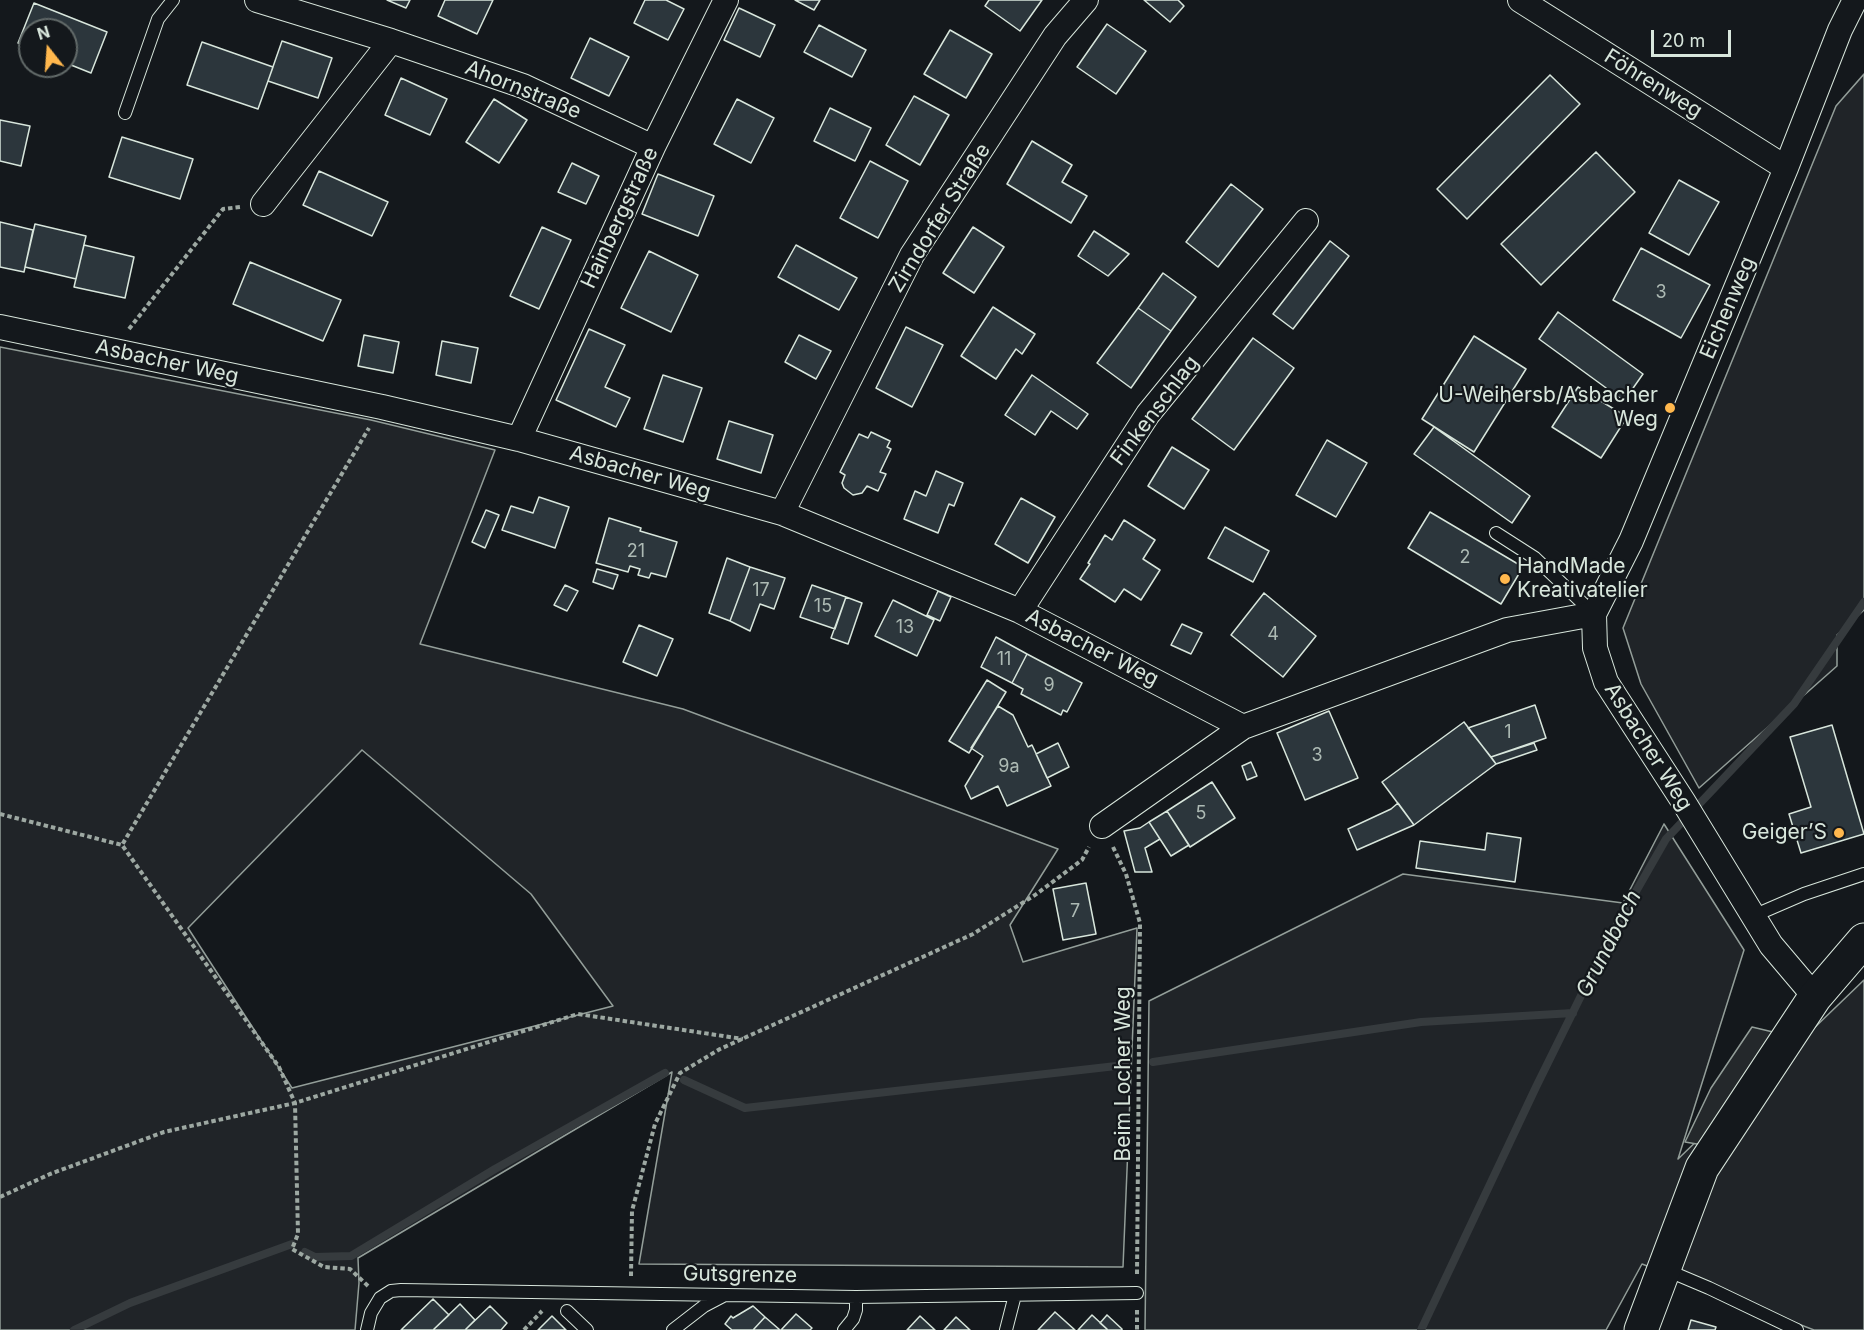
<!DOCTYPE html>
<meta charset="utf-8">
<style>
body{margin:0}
#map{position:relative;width:1864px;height:1330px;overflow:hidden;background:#14181c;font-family:Inter,sans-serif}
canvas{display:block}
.north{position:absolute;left:18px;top:18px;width:60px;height:60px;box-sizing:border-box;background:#14181c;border:2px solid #626a69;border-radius:50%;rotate:343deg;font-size:16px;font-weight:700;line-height:24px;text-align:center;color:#d8e6dc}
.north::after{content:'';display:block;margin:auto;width:21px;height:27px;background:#ffb74d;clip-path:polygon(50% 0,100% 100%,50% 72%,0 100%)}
.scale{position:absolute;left:1651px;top:30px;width:80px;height:27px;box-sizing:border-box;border:3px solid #d8e6dc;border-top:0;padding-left:8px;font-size:18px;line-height:21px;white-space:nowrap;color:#d8e6dc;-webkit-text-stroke:4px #14181c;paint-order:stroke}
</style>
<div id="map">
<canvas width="1864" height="1330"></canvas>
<div class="north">N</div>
<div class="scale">20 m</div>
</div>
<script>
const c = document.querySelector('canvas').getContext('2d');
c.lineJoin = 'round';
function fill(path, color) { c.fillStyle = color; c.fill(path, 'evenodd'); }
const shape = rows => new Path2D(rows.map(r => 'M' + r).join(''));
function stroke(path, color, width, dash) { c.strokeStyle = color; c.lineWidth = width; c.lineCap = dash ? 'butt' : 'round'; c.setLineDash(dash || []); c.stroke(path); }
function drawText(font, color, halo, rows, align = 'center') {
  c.font = font + ' Inter,sans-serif'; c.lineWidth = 4.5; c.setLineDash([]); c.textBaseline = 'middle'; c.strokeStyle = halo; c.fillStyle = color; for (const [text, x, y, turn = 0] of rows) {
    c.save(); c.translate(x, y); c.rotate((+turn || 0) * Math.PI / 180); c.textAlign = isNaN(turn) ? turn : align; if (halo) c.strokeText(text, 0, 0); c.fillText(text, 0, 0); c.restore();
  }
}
const green = shape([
 [1864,74,1864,610,1837,635,1837,666,1699,788,1641,684,1623,628,1836,106,1864,74],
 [0,347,371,420,495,450,420,644,683,709,1058,849,1010,925,1023,962,1137,928,1123,1267,639,1264,672,1072,358,1258,359,1283,355,1330,0,1330,0,347],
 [362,750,531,894,613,1006,292,1088,188,928,362,750],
 [1664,824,1744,950,1678,1159,1864,980,1864,1330,1814,1330,1642,1264,1606,1330,1145,1330,1149,1001,1403,874,1623,903,1664,824]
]);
fill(green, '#202428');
stroke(green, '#939e99', 1.5);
const parking = shape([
 [1752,1027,1773,1032,1703,1145,1685,1142,1711,1088,1752,1027]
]);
fill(parking, '#24282b');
stroke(parking, '#939e99', 1.5);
stroke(shape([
 [1153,1062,1421,1022,1573,1013],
 [684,1080,745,1108,1125,1065],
 [305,1252,315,1257,351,1256,495,1169,665,1073],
 [74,1330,130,1303,292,1244],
 [1421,1330,1536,1087,1611,935,1666,839,1794,704,1864,602]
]), '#363b3e', 8);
const building = shape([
 [387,0,410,0,406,8,387,0],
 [445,0,493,0,477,34,438,16,445,0],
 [645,0,666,0,684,9,668,40,634,23,645,0],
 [795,0,820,0,814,10,795,0],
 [989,0,1042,0,1020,31,985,6,989,0],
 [1144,0,1178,0,1184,6,1170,22,1144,0],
 [34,3,107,32,91,73,66,63,66,30,30,30,30,48,18,43,34,3],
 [739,8,775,25,760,57,724,40,739,8],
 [1107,24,1146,51,1116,94,1077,67,1107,24],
 [819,25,866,50,852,77,804,52,819,25],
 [950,30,992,54,966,98,924,74,950,30],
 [590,38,629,57,609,96,571,78,590,38],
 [282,41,332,58,318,98,268,81,282,41],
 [202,42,273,67,258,109,187,85,202,42],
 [1550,75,1580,104,1467,219,1437,189,1550,75],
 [401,78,447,99,430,135,385,115,401,78],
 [914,96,949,115,920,165,886,145,914,96],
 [494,99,527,120,499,163,466,142,494,99],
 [737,99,774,118,751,163,714,144,737,99],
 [830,108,871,128,855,161,814,141,830,108],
 [0,120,30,126,21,166,0,161,0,120],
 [122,137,193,159,180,199,109,177,122,137],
 [1032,141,1072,165,1062,182,1087,196,1071,223,1007,184,1032,141],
 [1596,152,1635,192,1541,285,1501,244,1596,152],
 [870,161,908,181,878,238,840,218,870,161],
 [572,163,599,176,586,204,558,192,572,163],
 [319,171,388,202,372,236,303,205,319,171],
 [658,174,714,196,698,236,642,214,658,174],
 [1679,180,1719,202,1689,255,1649,233,1679,180],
 [1231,184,1263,209,1218,267,1186,242,1231,184],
 [0,222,33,230,24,272,0,267,0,222],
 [35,224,86,236,76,279,25,267,35,224],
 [542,227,571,240,539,309,510,296,542,227],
 [973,227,1004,247,974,293,943,273,973,227],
 [1094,231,1129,254,1108,276,1078,256,1094,231],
 [1330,241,1349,256,1293,329,1273,314,1330,241],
 [84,245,134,257,125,298,74,287,84,245],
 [796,245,857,278,839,310,778,277,796,245],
 [1641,248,1710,285,1681,338,1613,300,1641,248],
 [649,251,698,275,671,332,621,308,649,251],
 [250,262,341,300,323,341,233,304,250,262],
 [1163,273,1196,297,1171,331,1138,308,1163,273],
 [993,307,1035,334,1022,354,1016,349,996,379,961,356,993,307],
 [1138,308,1171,331,1131,388,1097,363,1138,308],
 [1558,312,1643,374,1624,401,1539,339,1558,312],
 [906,327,943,345,912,407,876,388,906,327],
 [589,329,625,345,605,387,630,398,616,427,556,400,589,329],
 [364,335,399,342,393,373,358,366,364,335],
 [799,335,831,351,816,379,785,362,799,335],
 [1474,336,1526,369,1474,452,1422,419,1474,336],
 [1253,338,1294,368,1234,450,1192,419,1253,338],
 [442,341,478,348,471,383,436,375,442,341],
 [663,375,702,388,683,442,644,429,663,375],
 [1032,375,1088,414,1077,429,1051,411,1035,435,1005,415,1032,375],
 [1578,387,1627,417,1601,458,1552,427,1578,387],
 [729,421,773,435,761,473,717,459,729,421],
 [1434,427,1530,496,1512,523,1414,454,1434,427],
 [871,432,890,441,887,447,891,449,880,472,886,474,878,491,867,486,862,493,853,495,844,488,842,483,845,475,840,472,859,434,868,438,871,432],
 [1327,440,1367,463,1336,517,1296,495,1327,440],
 [1172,447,1209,470,1184,509,1148,486,1172,447],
 [936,471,963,483,954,506,949,504,938,533,904,519,915,491,926,496,936,471],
 [539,497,569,507,555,548,502,530,511,506,533,513,539,497],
 [1021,498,1055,517,1028,563,995,544,1021,498],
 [486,510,499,515,485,548,472,542,486,510],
 [1430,512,1523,567,1501,604,1408,548,1430,512],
 [609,518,641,528,640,531,677,542,666,577,651,573,649,578,638,575,640,569,630,566,628,572,596,563,609,518],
 [1124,520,1155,540,1143,559,1160,570,1141,600,1124,589,1115,602,1080,579,1090,564,1088,563,1105,535,1112,540,1124,520],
 [1225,527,1269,551,1253,582,1208,558,1225,527],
 [727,558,750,567,730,621,709,613,727,558],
 [750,567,785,578,774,609,760,604,750,631,730,621,750,567],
 [597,569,618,575,613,589,593,582,597,569],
 [565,585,578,591,567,611,554,605,565,585],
 [812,585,846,597,835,629,800,617,812,585],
 [938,591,951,597,940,621,927,615,938,591],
 [1264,593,1316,636,1283,677,1231,635,1264,593],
 [846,597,862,603,848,644,831,638,846,597],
 [893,600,934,620,917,656,875,636,893,600],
 [1182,624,1202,633,1191,654,1171,645,1182,624],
 [639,625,673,639,657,676,623,662,639,625],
 [996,637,1027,654,1012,683,981,667,996,637],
 [1027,654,1082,683,1067,712,1063,710,1061,715,1021,694,1023,689,1012,683,1027,654],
 [987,680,1006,692,969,753,949,741,987,680],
 [1535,705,1546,738,1491,757,1468,728,1535,705],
 [998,706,1013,715,1028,747,1032,745,1051,786,1007,806,998,786,971,799,965,786,983,756,971,748,998,706],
 [1329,711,1358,778,1305,800,1277,733,1329,711],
 [1464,722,1496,764,1414,825,1382,782,1464,722],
 [1832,725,1864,834,1801,853,1789,814,1811,807,1790,737,1832,725],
 [1058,743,1069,767,1047,778,1036,754,1058,743],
 [1534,743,1537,750,1496,764,1491,757,1534,743],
 [1251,762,1257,776,1247,780,1242,766,1251,762],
 [1212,782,1235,818,1190,847,1167,811,1212,782],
 [1398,803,1414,825,1357,850,1348,829,1391,809,1398,803],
 [1167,811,1189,845,1171,856,1149,822,1167,811],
 [1149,822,1160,839,1145,848,1152,872,1135,872,1124,831,1140,828,1149,822],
 [1487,833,1521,838,1515,882,1416,868,1420,841,1485,850,1487,833],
 [1086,883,1096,934,1063,940,1053,889,1086,883],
 [433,1299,449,1315,433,1330,401,1330,433,1299],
 [460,1304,475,1320,465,1330,433,1330,460,1304],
 [490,1306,507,1323,501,1330,465,1330,490,1306],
 [753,1306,765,1317,753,1330,732,1330,725,1324,731,1316,733,1318,753,1306],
 [1055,1312,1075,1330,1038,1330,1055,1312],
 [796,1314,812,1328,810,1330,781,1330,796,1314],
 [1092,1315,1107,1329,1106,1330,1078,1330,1092,1315],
 [1107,1315,1122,1329,1122,1330,1108,1330,1100,1323,1107,1315],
 [552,1316,566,1330,538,1330,552,1316],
 [920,1316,935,1330,907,1330,920,1316],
 [765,1317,780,1330,753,1330,765,1317],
 [956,1317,970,1330,944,1330,956,1317],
 [1691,1320,1716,1327,1715,1330,1688,1330,1691,1320]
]);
fill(building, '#2c363c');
stroke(building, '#d8e6dc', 1.5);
const lane = shape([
 [125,113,158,19,173,0],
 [1496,533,1535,558,1594,614],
 [1753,916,1804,894,1864,874],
 [1664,1269,1709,1288,1797,1330],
 [567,1311,587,1330],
 [367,1330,371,1313,380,1298,391,1291,401,1290,856,1297,1137,1293],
 [673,1330,704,1306,725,1295],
 [844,1330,853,1319,856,1310,856,1297],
 [1006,1330,1015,1295]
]);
const street = shape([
 [257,0,391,41,523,86,653,147],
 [1520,0,1786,168],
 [263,204,391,41],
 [0,327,382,407,519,439,782,513,1020,611,1243,727],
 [519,439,653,147,726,0],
 [782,513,912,255,1055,36,1086,0],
 [1020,611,1148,414,1306,221],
 [1102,826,1243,727,1507,630,1594,614],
 [1815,997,1771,945,1683,801,1606,682,1595,648,1594,614,1631,541,1786,168,1840,30,1855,0]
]);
const secondary = shape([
 [1641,1330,1702,1168,1815,997,1864,940]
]);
stroke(lane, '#d8e6dc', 14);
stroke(street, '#d8e6dc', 26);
stroke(secondary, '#d8e6dc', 35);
stroke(shape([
 [129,329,223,209,240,207],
 [0,814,122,845],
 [1113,847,1126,874,1140,923,1137,1275],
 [0,1197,50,1174,164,1132,295,1103,578,1014,743,1039],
 [631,1276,632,1211,655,1124,680,1073,720,1049,973,934,1035,895,1082,860,1089,847],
 [368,1286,350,1269,324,1267,292,1249,298,1234,295,1103,279,1067,122,845,369,428],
 [1137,1310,1137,1330],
 [524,1330,542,1311]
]), '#9da8a2', 4, [4.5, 3]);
stroke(lane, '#14181c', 12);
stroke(street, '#14181c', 24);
stroke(secondary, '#14181c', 33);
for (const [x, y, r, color] of [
 [1670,408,6,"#ffb74d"],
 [1505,579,6,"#ffb74d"],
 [1839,833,6,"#ffb74d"]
]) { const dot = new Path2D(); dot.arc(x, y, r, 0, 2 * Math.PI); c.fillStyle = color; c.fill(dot); stroke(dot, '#14181c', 2); }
drawText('18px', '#adbab4', null, [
 ["3",1661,293],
 ["21",636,552],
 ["2",1465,558],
 ["17",761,591],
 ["15",823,607],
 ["13",905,628],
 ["4",1273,635],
 ["11",1004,660],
 ["9",1049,686],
 ["1",1508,733],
 ["3",1317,756],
 ["9a",1009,767],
 ["5",1201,814],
 ["7",1075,912]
]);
drawText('21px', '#d8e6dc', '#14181c', [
 ["Föhrenweg",1653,84,32],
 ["Ahornstraße",523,90,22],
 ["Hainbergstraße",620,218,-65],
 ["Zirndorfer Straße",940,218,-58],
 ["Eichenweg",1728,308,-67],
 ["Asbacher Weg",167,362,12],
 ["Finkenschlag",1155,411,-53],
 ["Asbacher Weg",640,473,16],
 ["Asbacher Weg",1092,648,27],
 ["Asbacher Weg",1648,747,58],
 ["Beim Locher Weg",1124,1074,-90],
 ["Gutsgrenze",740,1275,1]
]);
drawText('21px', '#d8e6dc', '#14181c', [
 ["U-Weihersb/Asbacher",1658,396],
 ["Weg",1658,420],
 ["HandMade",1517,567,"left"],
 ["Kreativatelier",1517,591,"left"],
 ["Geiger’S",1827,833]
], 'right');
drawText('italic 22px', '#d8e6dc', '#14181c', [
 ["Grundbach",1609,944,-63]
]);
</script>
